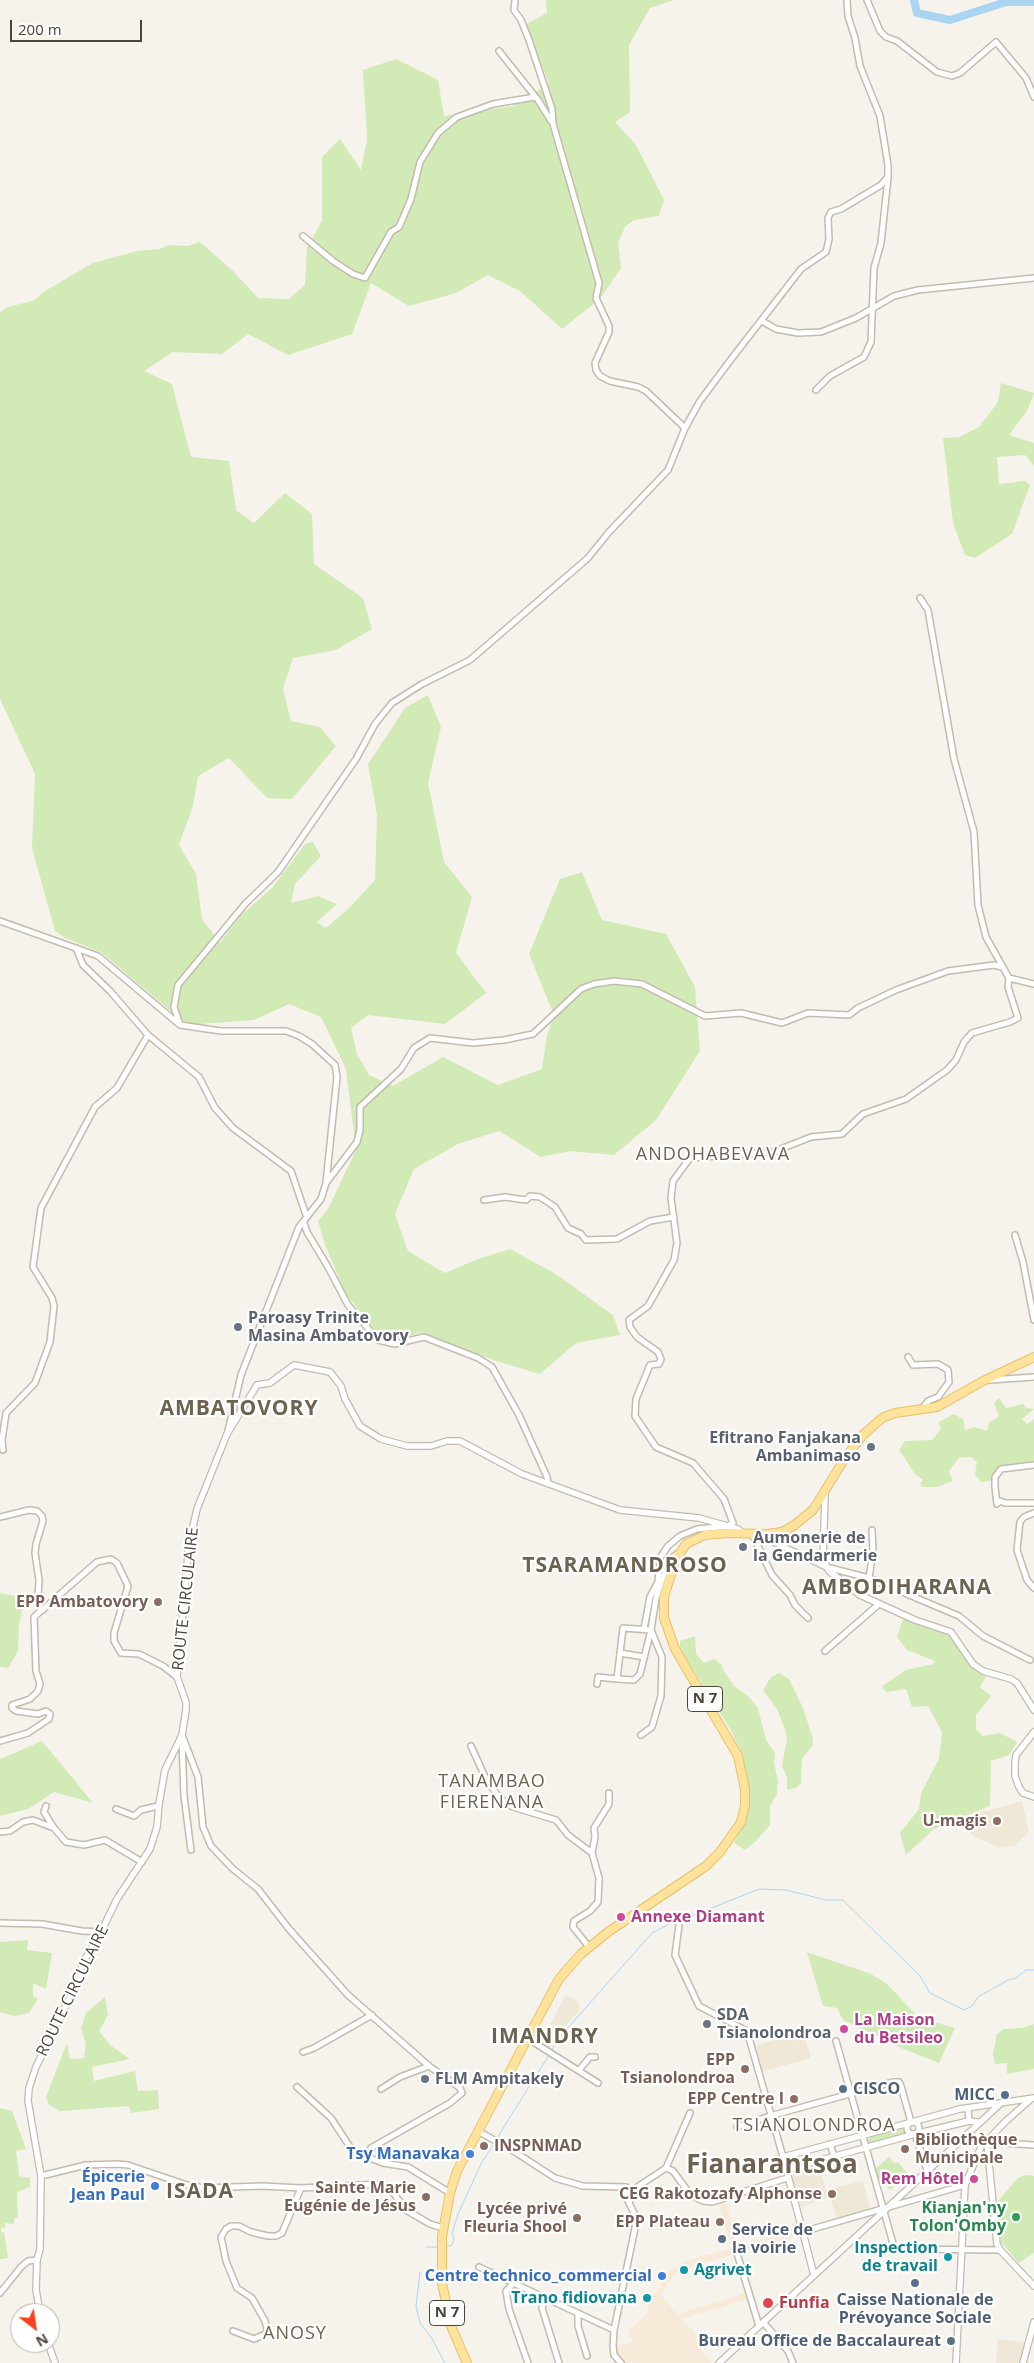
<!DOCTYPE html>
<meta charset="utf-8">
<style>
body{margin:0}
#map{position:relative;width:1034px;height:2363px;overflow:hidden;background:#f6f3ec;font-family:"Open Sans",sans-serif}
canvas{display:block}
.north{position:absolute;left:10px;top:2303px;width:50px;height:50px;box-sizing:border-box;background:#fff;border:1px solid #b7b4b0;border-radius:50%;rotate:150deg;font-size:14px;font-weight:700;line-height:20px;text-align:center;color:#4b4439}
.north::after{content:'';display:block;margin:auto;width:18px;height:22px;background:#fc3f1d;clip-path:polygon(50% 0,100% 100%,50% 72%,0 100%)}
.scale{position:absolute;left:10px;top:20px;width:132px;height:22px;box-sizing:border-box;border:2px solid #4b4439;border-top:0;padding-left:6px;font-size:15px;line-height:18px;white-space:nowrap;color:#4b4439;-webkit-text-stroke:4px #fff;paint-order:stroke}
</style>
<div id="map">
<canvas width="1034" height="2363"></canvas>
<div class="north">N</div>
<div class="scale">200 m</div>
</div>
<script>
const ctx = document.querySelector('canvas').getContext('2d');
ctx.lineJoin = 'round';
function fill(path, color) { ctx.fillStyle = color; ctx.fill(path, 'evenodd'); }
const toPath = rows => new Path2D(rows.map(r => 'M' + r).join(''));
function strokePath(path, color, width, dash) { ctx.strokeStyle = color; ctx.lineWidth = width; ctx.lineCap = dash ? 'butt' : 'round'; ctx.setLineDash(dash || []); ctx.stroke(path); }
function write(font, color, halo, rows, align = 'center') {
  ctx.font = font + ' "Open Sans",sans-serif'; ctx.lineWidth = 4.5; ctx.setLineDash([]); ctx.textBaseline = 'middle'; ctx.strokeStyle = halo; ctx.fillStyle = color; for (const [text, x, y, turn = 0] of rows) {
    ctx.save(); ctx.translate(x, y); ctx.rotate((+turn || 0) * Math.PI / 180); ctx.textAlign = isNaN(turn) ? turn : align; if (halo) ctx.strokeText(text, 0, 0); ctx.fillText(text, 0, 0); ctx.restore();
  }
}
fill(toPath([
 [725,2199,738,2246,797,2228,799,2235,690,2267,676,2273,671,2278,661,2295,677,2314,745,2293,748,2299,682,2319,696,2334,694,2336,702,2345,699,2348,713,2363,624,2363,618,2356,615,2346,633,2342,628,2331,647,2313,648,2305,671,2269,686,2261,732,2248,718,2202]
]), '#f7ead8');
fill(toPath([
 [1022,1801,1029,1832,1014,1846,1000,1848,973,1836,965,1825,969,1816],
 [566,1995,579,2002,580,2009,556,2037,549,2049,540,2043],
 [803,2032,811,2058,761,2072,754,2046],
 [819,2167,826,2190,863,2181,870,2208,837,2219,830,2197,801,2207,791,2175],
 [998,2339,1025,2342,1020,2363,996,2363]
]), '#efe8d6');
fill(toPath([
 [546,0,674,0,650,8,629,45,630,112,615,122,636,145,664,200,659,216,634,220,625,227,618,243,621,268,600,299,562,329,520,291,488,275,456,293,409,306,371,283,352,334,288,355,248,334,222,354,173,352,144,371,172,384,191,457,229,461,236,510,254,523,285,493,312,514,314,564,363,598,372,629,336,650,293,658,283,689,291,721,320,727,336,746,292,799,267,798,229,758,198,776,193,806,179,845,196,874,202,919,220,943,239,917,272,888,305,844,313,842,321,856,295,884,291,903,318,896,337,904,317,922,326,928,349,908,375,880,377,815,368,764,405,708,428,695,441,727,428,783,444,862,472,897,456,953,486,993,445,1024,368,1015,351,1028,357,1054,369,1075,393,1086,443,1057,498,1085,542,1069,547,1035,554,1015,529,954,560,879,582,872,602,920,666,934,695,987,700,1051,656,1120,614,1155,570,1151,541,1157,499,1131,458,1144,414,1169,395,1214,408,1251,445,1273,478,1259,510,1249,554,1273,613,1315,620,1335,576,1343,540,1374,493,1360,422,1332,403,1338,381,1338,346,1294,325,1245,318,1221,328,1209,356,1150,346,1069,321,1017,289,1004,254,1020,187,1025,101,952,65,938,55,931,32,848,35,774,0,699,0,313,7,307,33,301,45,291,93,263,137,251,160,249,169,245,188,246,200,242,233,271,258,298,289,299,305,285,307,247,322,221,322,157,340,139,361,170,367,140,363,70,396,59,438,80,444,116,513,106,549,84,526,24,547,13],
 [1001,383,1034,393,1027,411,1009,435,1034,443,1034,466,1025,455,997,457,999,484,1025,481,1030,485,1012,534,975,558,965,555,953,523,943,438,959,437,979,427,998,402],
 [999,1398,1006,1408,1023,1404,1026,1408,1034,1409,1022,1419,1027,1424,1034,1419,1034,1461,1003,1465,990,1481,981,1482,975,1474,977,1462,971,1457,959,1458,949,1471,953,1481,937,1487,922,1487,920,1484,923,1480,915,1474,899,1450,905,1441,932,1440,941,1429,939,1422,954,1414,963,1419,965,1430,974,1427,987,1431,989,1423,999,1416,994,1403],
 [0,1593,25,1598,19,1624,18,1651,8,1668,0,1667],
 [903,1619,946,1630,953,1638,965,1659,975,1669,986,1676,980,1687,991,1696,976,1715,976,1729,983,1736,1000,1733,1017,1742,1009,1755,991,1761,990,1806,934,1829,906,1855,900,1833,919,1809,921,1793,939,1759,942,1732,928,1706,912,1707,906,1689,886,1692,882,1686,906,1670,933,1664,935,1661,907,1650,897,1637],
 [695,1636,696,1654,704,1663,714,1659,722,1665,723,1670,734,1686,749,1697,758,1708,766,1740,775,1753,774,1763,778,1781,777,1794,770,1806,770,1825,756,1841,745,1850,734,1843,743,1826,749,1793,741,1752,730,1729,680,1648,680,1641],
 [779,1673,789,1679,803,1708,813,1739,812,1746,802,1759,801,1783,796,1788,787,1790,787,1778,782,1766,787,1739,786,1732,777,1709,763,1690,771,1677],
 [42,1741,93,1803,54,1792,28,1809,0,1816,0,1759],
 [28,1940,27,1950,52,1953,46,1989,33,1983,33,1996,38,1999,29,2013,15,2016,0,2012,0,1942],
 [807,1952,871,1974,887,1984,918,2017,955,2028,939,2063,901,2048,843,2020,837,2008,823,2006],
 [105,1997,108,2015,99,2031,110,2045,130,2059,92,2067,94,2081,135,2071,138,2091,158,2090,159,2109,131,2113,129,2106,60,2111,49,2105,46,2097,67,2043,70,2059,84,2058,86,2044,81,2029,86,2013],
 [1034,2024,1034,2069,1007,2074,1007,2063,995,2064,993,2054,997,2034,1004,2029,1023,2028],
 [0,2108,12,2111,26,2149,16,2151,19,2176,30,2178,30,2187,17,2192,18,2218,14,2218,14,2224,5,2223,5,2228,1,2228,1,2232,4,2232,8,2258,0,2259],
 [902,2128,906,2131,904,2134,871,2144,868,2142,869,2137],
 [889,2157,894,2163,898,2162,908,2174,890,2190,880,2178,877,2179,875,2169],
 [1026,2175,1034,2176,1034,2253,1019,2263,1001,2242,998,2232,997,2202,1018,2178]
]), '#d2eab5');
strokePath(toPath([
 [551,2051,558,2039,652,1933,673,1922,679,1921,759,1889,786,1890,826,1900,843,1900,920,1976,930,1993,964,2010,972,2006,978,1997,1008,1980,1016,1978,1026,1970,1034,1970],
 [497,2138,549,2055],
 [426,2247,438,2247],
 [446,2247,452,2245,454,2239,452,2234,458,2214,481,2164,495,2142],
 [420,2272,416,2306,420,2323,431,2337,445,2363]
]), '#a9d4f2', 1);
strokePath(toPath([
 [914,0,917,13,950,20,1006,2,1034,2]
]), '#a9d4f2', 8);
const minor = toPath([
 [515,0,514,10,521,20,529,40,552,109,553,124,599,283,596,298,609,326,609,332,595,363,596,370,600,376,610,381,638,387,646,391,685,428],
 [867,0,880,31,886,37,897,41,937,72,952,76,960,73,996,42,1026,78,1034,97],
 [499,51,538,100,551,121],
 [303,236,333,261,353,274,365,278,391,232,399,227,411,199,420,162,438,133,457,117,493,104,535,97],
 [762,321,776,329,798,333,821,332,856,318,894,296,918,290,1034,278],
 [816,390,830,376,864,357,871,342,874,268,881,243,888,178],
 [920,598,928,610,954,759,974,832,978,905,986,937,1009,978],
 [0,921,98,956,180,1025,221,1031,286,1031,299,1036,312,1044,335,1065,337,1077,326,1183,321,1199,299,1227,241,1375,228,1431],
 [76,948,83,965,110,991,148,1035],
 [180,1025,174,1007,178,985,245,904,278,872,356,759,375,724,392,703,422,684,470,660,588,558,609,532,668,470,685,428,700,401,729,362,801,269,826,252,829,239,828,218,831,212,841,209,881,185,888,177,888,165,880,116,860,66,855,38,848,16,847,0],
 [326,1183,357,1142,360,1130,360,1107,401,1069,414,1048,430,1038,473,1043,504,1040,533,1034,581,989,594,984,614,981,642,984,705,1016,741,1013,782,1023,808,1013,849,1015,858,1008,896,990,948,971,994,965,1002,967],
 [484,1200,505,1197,526,1200,530,1196,540,1197,555,1207,568,1228,581,1234,586,1240,617,1239,650,1221,674,1217],
 [304,1223,307,1232,328,1267,348,1305,378,1340,395,1344,424,1337,478,1358,492,1367,519,1415,547,1477,548,1483],
 [1015,1235,1023,1262,1034,1320],
 [908,1357,913,1365,938,1364,948,1370,949,1382,938,1397,928,1401,922,1409],
 [990,1380,1034,1377],
 [3,1450,2,1440,6,1413,35,1383,50,1342,54,1306,52,1298,33,1267,41,1208,95,1107,117,1088,148,1035,199,1077,215,1108,233,1128,291,1171,306,1215],
 [1034,1465,1001,1469,995,1477,995,1487,997,1504,1000,1501,1005,1503,1034,1503],
 [1034,1513,1024,1517,1020,1522,1017,1550,1027,1580,1034,1588],
 [0,1517,29,1510,37,1511,42,1516,43,1521,36,1544,35,1553,39,1580,38,1596,40,1607,43,1610],
 [752,1534,772,1575,790,1595,795,1605,808,1618],
 [759,1535,826,1567,869,1578,959,1616,983,1636,1030,1660],
 [869,1578,873,1551,872,1530],
 [644,1629,650,1597,658,1582,660,1558,668,1546,680,1536,697,1529,728,1526,733,1523,724,1499,693,1463,656,1447,635,1416,636,1399,650,1365,659,1364,661,1359,658,1352,637,1337,630,1327,629,1320,648,1306,674,1260,677,1243,671,1198,673,1181,690,1158,773,1152,811,1137,842,1134,863,1114,906,1099,947,1070,956,1060,964,1042,972,1033,1010,1022,1018,1018,1008,987,1009,978,1034,984],
 [651,1630,623,1628,617,1679,634,1680,640,1674,651,1630,656,1598,667,1565,674,1556,680,1552],
 [825,1651,879,1604],
 [620,1653,644,1657],
 [597,1684,598,1677,617,1679],
 [182,1735,198,1777,203,1827,211,1846,233,1869,258,1889,289,1929,348,1995,429,2066,460,2088,462,2093,450,2103,371,2148,368,2153,369,2158],
 [641,1735,652,1727,661,1696,662,1657,651,1630],
 [0,1741,28,1733,49,1719,50,1714,46,1711,38,1714,16,1711,12,1708,12,1705,30,1699,38,1691,40,1684,36,1671,34,1617,97,1562,111,1559,117,1563,128,1586,114,1633,114,1641,121,1653,139,1654,163,1666,177,1677],
 [182,1741,184,1796,191,1850],
 [471,1746,485,1777,500,1799,513,1807,556,1820,568,1835,592,1853,599,1878,598,1902,590,1911,574,1921,573,1927,589,1947],
 [46,1806,44,1812,54,1828,66,1842,84,1845,105,1840,142,1862],
 [116,1809,134,1816,141,1810,158,1806],
 [0,1832,10,1831,23,1822,33,1820,54,1828],
 [592,1853,595,1837,594,1828,609,1804,609,1793],
 [0,1923,42,1924,82,1931,101,1932],
 [679,1925,675,1955,699,2006,747,2031,783,2157],
 [527,2038,598,2083],
 [836,2041,894,2247,900,2249,999,2250],
 [303,2052,314,2048,372,2015],
 [579,2070,590,2057,595,2057],
 [297,2087,331,2118,350,2147,357,2153,383,2163,408,2167,450,2193],
 [381,2089,400,2077,429,2066],
 [968,2108,969,2121],
 '907 2128a6 6 0 1 1 12 0a6 6 0 1 1-12 0Z',
 [737,2127,770,2116,893,2082,899,2082,901,2086,911,2122],
 [478,2131,515,2152,555,2178,583,2186,626,2187,626,2197,629,2203],
 [915,2134,927,2170],
 [987,2142,1034,2145],
 [830,2144,834,2156],
 [666,2168,673,2171,690,2194,703,2201,712,2202,787,2178],
 [41,2176,86,2165,117,2164,128,2165,187,2185,204,2188,262,2186,301,2188,381,2184,389,2187,406,2210,430,2224,443,2228],
 [802,2232,965,2185],
 [736,2250,759,2326],
 [479,2267,614,2330],
 [514,2283,506,2291,509,2309,528,2363],
 [0,2293,21,2267,28,2261,37,2260],
 [545,2298,542,2308,559,2363],
 [578,2313,578,2326,587,2356],
 [763,2322,788,2351,793,2363],
 [233,2331,254,2339,268,2333,265,2321,252,2298,237,2288,226,2261,221,2237,226,2229,231,2226,239,2226,251,2232,268,2236,276,2236,282,2233,301,2188],
 [621,2363,614,2355,613,2346,614,2330,635,2228,636,2217,629,2203,637,2187,666,2168,690,2113]
]);
const tertiary = toPath([
 [825,1494,823,1559,829,1571,860,1595,915,1620,951,1632,973,1664,983,1671,1011,1679,1017,1683,1034,1710],
 [1034,1732,1016,1755,1015,1763,1015,1776,1019,1787,1023,1793,1034,1797],
 [987,2142,997,2244,1000,2250,1034,2286],
 [785,2170,915,2134,969,2121,978,2122],
 [814,2275,783,2157,960,2109,1034,2098],
 [40,2313,36,2290,37,2260,40,2249,41,2176,28,2101,29,2088,36,2067,72,1993,84,1961,101,1932,117,1899,150,1849,157,1827,159,1804,165,1770,182,1735,186,1710,186,1702,177,1677,189,1544,197,1509,227,1434,257,1385,270,1383,294,1365,330,1372,341,1386,345,1399,360,1426,381,1439,407,1446,431,1446,447,1441,460,1441,522,1474,620,1510,699,1518,738,1529,743,1533],
 [48,2343,55,2363],
 [719,2363,999,2105],
 [956,2363,965,2185,981,2147,1006,2121,1031,2099],
 [1023,2363,1034,2322]
]);
const primary = toPath([
 [467,2363,451,2326,442,2283,442,2237,450,2193,457,2171,559,1979,581,1954,608,1932,706,1866,720,1852,741,1822,745,1805,745,1789,738,1756,675,1649,664,1618,664,1597,675,1561,686,1544,705,1535,728,1533,767,1534,782,1532,793,1526,813,1510,845,1458,863,1435,882,1418,895,1413,937,1407,983,1381,1034,1357]
]);
strokePath(minor, '#c2bbae', 8);
strokePath(tertiary, '#c2bbae', 8);
strokePath(primary, '#e6c16a', 10);
strokePath(minor, '#fff', 5);
strokePath(tertiary, '#fff', 5.5);
strokePath(primary, '#ffe39c', 8);
for (const [x, y, r, color] of [
 [238,1327,5,"#6b7280"],
 [871,1447,5,"#6b7280"],
 [743,1547,5,"#6b7280"],
 [158,1602,5,"#8d6e63"],
 [997,1821,5,"#8d6e63"],
 [621,1917,5,"#d1479c"],
 [707,2024,5,"#6b7280"],
 [844,2029,5,"#d1479c"],
 [745,2069,5,"#8d6e63"],
 [425,2079,5,"#6b7280"],
 [843,2089,5,"#5c6f8a"],
 [1005,2095,5,"#5c6f8a"],
 [794,2099,5,"#8d6e63"],
 [484,2146,5,"#8d6e63"],
 [905,2149,5,"#8d6e63"],
 [470,2154,5,"#3f7fe0"],
 [974,2179,5,"#d1479c"],
 [155,2186,5,"#3f7fe0"],
 [832,2194,5,"#8d6e63"],
 [426,2197,5,"#8d6e63"],
 [1016,2217,5,"#2e9e5b"],
 [577,2218,5,"#8d6e63"],
 [720,2222,5,"#8d6e63"],
 [722,2239,5,"#5c6f8a"],
 [948,2257,5,"#0f9aa8"],
 [684,2270,5,"#0f9aa8"],
 [662,2276,5,"#3f7fe0"],
 [915,2283,5,"#5c6f8a"],
 [647,2298,5,"#0f9aa8"],
 [768,2303,6,"#e0444e"],
 [951,2341,5,"#5c6f8a"]
]) { const dot = new Path2D(); dot.arc(x, y, r, 0, 2 * Math.PI); ctx.fillStyle = color; ctx.fill(dot); strokePath(dot, '#fff', 2); }
for (const [x, y, w] of [
 [705,1699,35],
 [447,2313,35]
]) { const box = new Path2D(); box.roundRect(x - w / 2, y - 12.5, w, 25, 4); ctx.fillStyle = '#fff'; ctx.fill(box); strokePath(box, '#4b4439', 1); }
write('bold 15px', '#4b4439', null, [
 ["N 7",705,1699],
 ["N 7",447,2313]
]);
write('bold 16px', '#5b616d', '#fff', [
 ["Paroasy Trinite",248,1318],
 ["Masina Ambatovory",248,1336],
 ["Efitrano Fanjakana",861,1438,"right"],
 ["Ambanimaso",861,1456,"right"],
 ["Aumonerie de",753,1538],
 ["la Gendarmerie",753,1556],
 ["SDA",717,2015],
 ["Tsianolondroa",717,2033],
 ["FLM Ampitakely",435,2079]
], 'left');
write('16px', '#4b4439', '#fff', [
 ["ROUTE CIRCULAIRE",186,1599,-84],
 ["ROUTE CIRCULAIRE",73,1991,-64]
]);
write('bold 16px', '#785e54', '#fff', [
 ["EPP Ambatovory",148,1602],
 ["U-magis",987,1821],
 ["EPP",735,2060],
 ["Tsianolondroa",735,2078],
 ["EPP Centre I",784,2099],
 ["Bibliothèque",915,2140,"left"],
 ["Municipale",915,2158,"left"],
 ["INSPNMAD",494,2146,"left"],
 ["Sainte Marie",416,2188],
 ["Eugénie de Jésus",416,2206],
 ["CEG Rakotozafy Alphonse",822,2194],
 ["Lycée privé",567,2209],
 ["Fleuria Shool",567,2227],
 ["EPP Plateau",710,2222]
], 'right');
write('bold 16px', '#b23c85', '#fff', [
 ["Annexe Diamant",631,1917],
 ["La Maison",854,2020],
 ["du Betsileo",854,2038],
 ["Rem Hôtel",964,2179,"right"]
], 'left');
write('bold 16px', '#4e5e75', '#fff', [
 ["CISCO",853,2089],
 ["MICC",995,2095,"right"],
 ["Service de",732,2230],
 ["la voirie",732,2248],
 ["Caisse Nationale de",915,2300,"center"],
 ["Prévoyance Sociale",915,2318,"center"],
 ["Bureau Office de Baccalaureat",941,2341,"right"]
], 'left');
write('bold 16px', '#366cbe', '#fff', [
 ["Tsy Manavaka",460,2154],
 ["Épicerie",145,2177],
 ["Jean Paul",145,2195],
 ["Centre technico_commercial",652,2276]
], 'right');
write('bold 16px', '#27864d', '#fff', [
 ["Kianjan'ny",1006,2208],
 ["Tolon'Omby",1006,2226]
], 'right');
write('bold 16px', '#0d838f', '#fff', [
 ["Inspection",938,2248],
 ["de travail",938,2266],
 ["Agrivet",694,2270,"left"],
 ["Trano fidiovana",637,2298]
], 'right');
write('bold 16px', '#be3a42', '#fff', [
 ["Funfia",779,2303]
], 'left');
ctx.letterSpacing = '1px';
write('18px', '#6e6250', '#fff', [
 ["ANDOHABEVAVA",713,1155],
 ["TANAMBAO",492,1782],
 ["FIERENANA",492,1803],
 ["TSIANOLONDROA",814,2126],
 ["ANOSY",295,2334]
]);
ctx.letterSpacing = '0px';
ctx.letterSpacing = '1px';
write('bold 21px', '#6e6250', '#fff', [
 ["AMBATOVORY",239,1409],
 ["TSARAMANDROSO",625,1566],
 ["AMBODIHARANA",897,1588],
 ["IMANDRY",545,2037],
 ["ISADA",200,2192]
]);
ctx.letterSpacing = '0px';
write('bold 26px', '#6e6250', '#fff', [
 ["Fianarantsoa",772,2166]
]);
</script>
